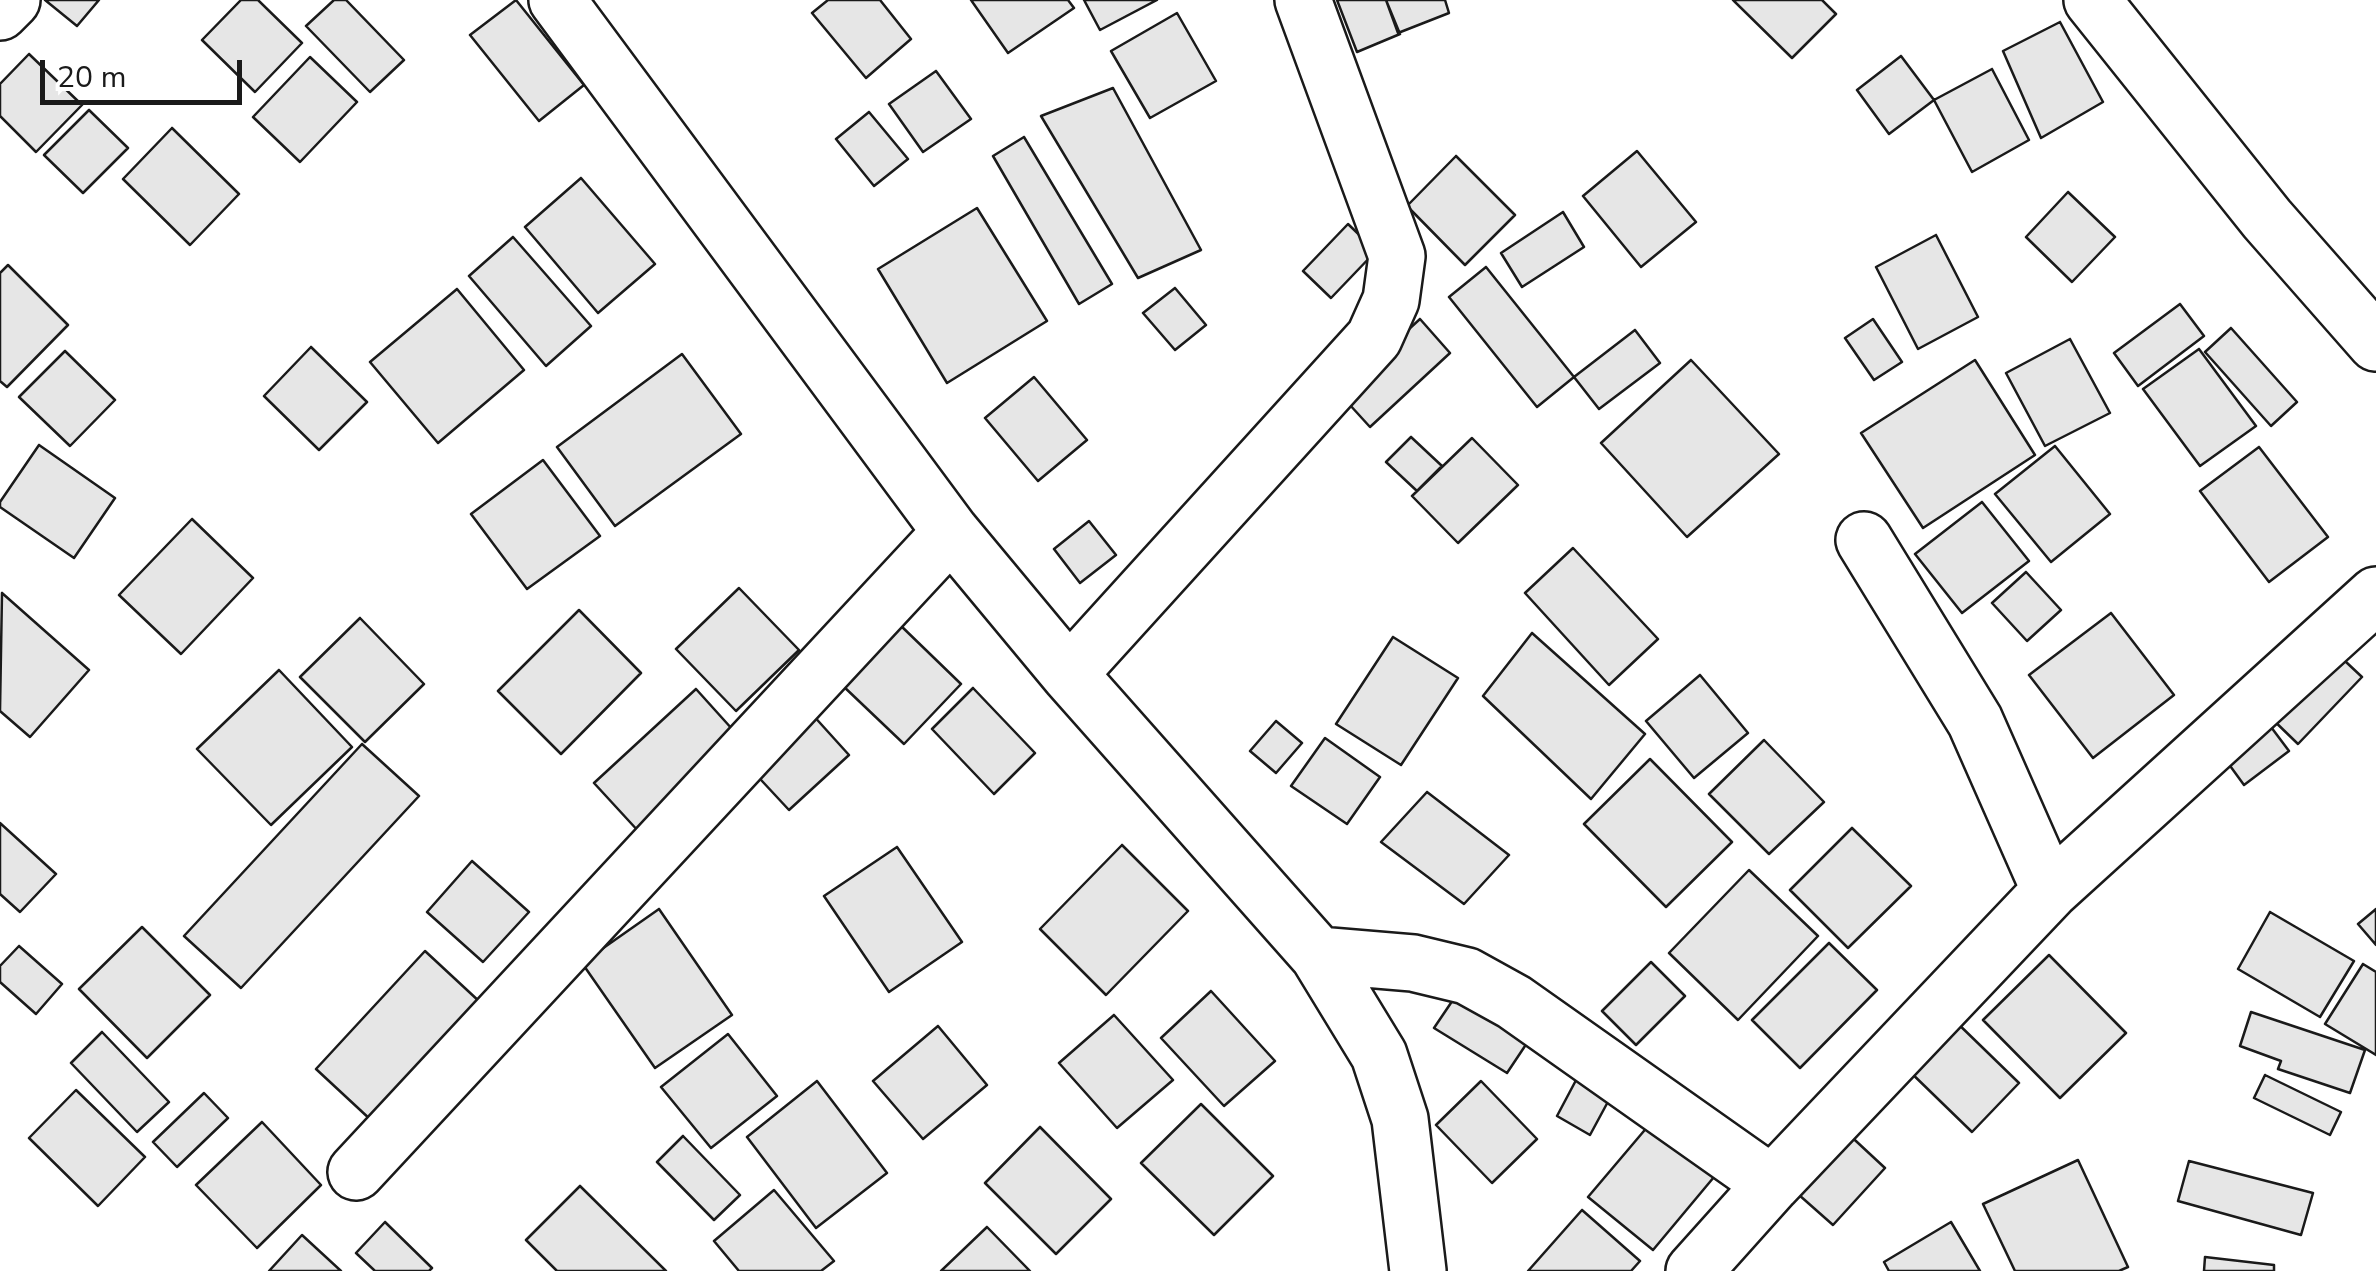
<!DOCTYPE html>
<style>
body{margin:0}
#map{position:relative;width:2376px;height:1271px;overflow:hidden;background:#fff;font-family:"Nunito Sans",sans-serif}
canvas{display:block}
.scale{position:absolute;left:40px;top:60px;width:202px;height:45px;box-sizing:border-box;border:5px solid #1a1a1a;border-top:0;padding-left:12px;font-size:30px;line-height:35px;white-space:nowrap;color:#1a1a1a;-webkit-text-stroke:8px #fff;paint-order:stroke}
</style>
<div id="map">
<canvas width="2376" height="1271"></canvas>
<div class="scale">20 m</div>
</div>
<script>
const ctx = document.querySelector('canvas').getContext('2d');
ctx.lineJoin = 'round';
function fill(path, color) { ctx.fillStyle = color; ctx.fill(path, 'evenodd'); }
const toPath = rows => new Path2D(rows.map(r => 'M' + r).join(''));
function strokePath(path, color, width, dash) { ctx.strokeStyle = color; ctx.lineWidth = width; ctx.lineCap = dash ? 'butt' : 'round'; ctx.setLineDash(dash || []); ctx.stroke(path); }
const building = toPath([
 [45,0,99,0,77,26,45,0],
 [241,0,258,0,302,43,255,92,202,40,241,0],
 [334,0,346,0,404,60,370,92,306,26,334,0],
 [516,0,584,85,539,121,470,35,516,0],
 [828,0,880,0,911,39,866,78,812,13,828,0],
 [971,0,1068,0,1074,8,1008,53,971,0],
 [1084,0,1157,0,1100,30,1084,0],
 [1337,0,1386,0,1400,34,1357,52,1337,0],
 [1386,0,1445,0,1449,13,1398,33,1386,0],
 [1733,0,1822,0,1836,14,1792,58,1733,0],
 [1177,13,1216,81,1150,118,1111,51,1177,13],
 [2060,22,2103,102,2041,138,2003,51,2060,22],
 [29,54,82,105,36,152,0,116,0,84,29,54],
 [1901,56,1934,100,1889,134,1857,90,1901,56],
 [310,57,357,102,300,162,253,117,310,57],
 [1992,69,2029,140,1972,172,1934,100,1992,69],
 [936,71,971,119,923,152,889,104,936,71],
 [1113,88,1201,250,1138,278,1041,116,1113,88],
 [89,110,128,148,83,193,44,155,89,110],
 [869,112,908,159,874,186,836,139,869,112],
 [172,128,239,194,190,245,123,179,172,128],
 [1024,137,1112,284,1079,304,993,156,1024,137],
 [1637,151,1696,222,1641,267,1583,196,1637,151],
 [1456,156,1515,215,1465,265,1407,206,1456,156],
 [581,178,655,264,598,313,525,227,581,178],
 [2068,192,2115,237,2072,282,2026,237,2068,192],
 [977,208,1047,321,947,383,878,269,977,208],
 [1563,212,1584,247,1522,287,1501,253,1563,212],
 [1348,224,1376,251,1331,298,1303,271,1348,224],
 [1936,235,1978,317,1918,349,1876,267,1936,235],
 [513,237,591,326,546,366,469,276,513,237],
 [8,265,68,325,7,387,0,381,0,273,8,265],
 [1486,267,1574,377,1537,407,1449,297,1486,267],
 [1175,288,1206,325,1175,350,1143,313,1175,288],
 [457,289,524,370,438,443,370,362,457,289],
 [2180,304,2204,336,2138,386,2114,353,2180,304],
 [1420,319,1450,353,1370,427,1339,393,1420,319],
 [1873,319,1902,362,1874,380,1845,338,1873,319],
 [2231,328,2297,402,2271,426,2205,352,2231,328],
 [1635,330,1660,363,1599,409,1574,377,1635,330],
 [2070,339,2110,413,2045,446,2006,373,2070,339],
 [311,347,367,402,319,450,264,396,311,347],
 [2199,349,2256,426,2200,466,2143,389,2199,349],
 [65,351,115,400,70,446,19,397,65,351],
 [682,354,741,434,615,526,557,447,682,354],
 [1691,360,1779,454,1687,537,1601,443,1691,360],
 [1975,360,2035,455,1923,528,1861,433,1975,360],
 [1034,377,1087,440,1038,481,985,418,1034,377],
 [1411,437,1442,466,1417,491,1386,462,1411,437],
 [1472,438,1518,485,1458,543,1412,496,1472,438],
 [39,445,115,498,74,558,0,507,0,502,39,445],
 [2055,446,2110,514,2051,562,1995,494,2055,446],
 [2259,447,2328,537,2269,582,2200,491,2259,447],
 [543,460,600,536,527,589,471,514,543,460],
 [1982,502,2029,561,1962,613,1915,554,1982,502],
 [192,519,253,578,181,654,119,595,192,519],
 [1089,521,1116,555,1080,583,1054,549,1089,521],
 [1573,548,1658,639,1609,685,1525,593,1573,548],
 [2026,572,2061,610,2027,641,1992,603,2026,572],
 [739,588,799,650,736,711,676,649,739,588],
 [2,593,89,670,30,737,0,711,2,593],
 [579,610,641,673,561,754,498,691,579,610],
 [2111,613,2174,695,2093,758,2029,675,2111,613],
 [360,618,424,684,365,742,300,677,360,618],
 [898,623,961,684,904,744,841,684,898,623],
 [1532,633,1645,734,1591,799,1483,696,1532,633],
 [1393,637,1458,678,1401,765,1336,724,1393,637],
 [2329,646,2362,677,2298,744,2266,713,2329,646],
 [279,670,352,747,271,825,197,749,279,670],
 [1700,675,1748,733,1694,778,1646,721,1700,675],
 [973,688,1035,753,994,794,932,729,973,688],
 [696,689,742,740,640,833,594,783,696,689],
 [811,713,849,755,789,810,749,767,811,713],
 [2265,719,2289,751,2244,785,2220,752,2265,719],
 [1276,721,1302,743,1276,773,1250,751,1276,721],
 [1325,738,1380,777,1347,824,1291,786,1325,738],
 [1764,740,1824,802,1769,854,1709,794,1764,740],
 [362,744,419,796,241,988,184,936,362,744],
 [1650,759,1732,842,1666,907,1584,824,1650,759],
 [1427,792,1509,855,1464,904,1381,842,1427,792],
 [0,823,56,874,20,912,0,894,0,823],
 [1852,828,1911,886,1848,948,1790,890,1852,828],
 [1122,845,1188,911,1106,995,1040,929,1122,845],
 [897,847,962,942,889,992,824,896,897,847],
 [472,861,529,912,483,962,427,912,472,861],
 [1749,870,1818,936,1738,1020,1669,953,1749,870],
 [659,909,732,1015,655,1068,582,963,659,909],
 [2376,909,2376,945,2358,924,2376,909],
 [2270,912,2354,961,2320,1017,2238,969,2270,912],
 [142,927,210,995,147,1058,79,989,142,927],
 [1829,943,1877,990,1800,1068,1752,1020,1829,943],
 [19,946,62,984,36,1014,0,982,0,966,19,946],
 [425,951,481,1003,372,1121,316,1069,425,951],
 [2049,955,2126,1033,2060,1098,1983,1020,2049,955],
 [1651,962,1685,996,1636,1045,1602,1011,1651,962],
 [2363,964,2376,972,2376,1055,2325,1024,2363,964],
 [1211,991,1275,1061,1224,1106,1161,1038,1211,991],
 [1459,991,1531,1037,1507,1073,1434,1028,1459,991],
 [2251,1012,2365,1050,2350,1093,2278,1069,2281,1061,2240,1046,2251,1012],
 [1114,1015,1173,1080,1117,1128,1059,1063,1114,1015],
 [1950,1016,2019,1083,1972,1132,1903,1065,1950,1016],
 [938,1026,987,1085,923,1139,873,1081,938,1026],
 [102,1032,169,1102,137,1132,71,1063,102,1032],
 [728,1034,777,1096,711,1148,661,1087,728,1034],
 [1583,1067,1617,1085,1590,1135,1557,1116,1583,1067],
 [2265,1075,2341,1112,2330,1135,2254,1098,2265,1075],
 [817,1081,887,1173,816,1228,747,1137,817,1081],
 [1481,1081,1537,1139,1492,1183,1436,1125,1481,1081],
 [76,1090,145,1157,98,1206,29,1138,76,1090],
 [204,1093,228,1118,177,1167,153,1142,204,1093],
 [1201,1104,1273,1176,1214,1235,1141,1163,1201,1104],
 [262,1122,321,1185,257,1248,196,1185,262,1122],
 [1649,1125,1714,1177,1653,1250,1588,1197,1649,1125],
 [1040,1127,1111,1199,1056,1254,985,1183,1040,1127],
 [1843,1129,1885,1168,1833,1225,1790,1187,1843,1129],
 [683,1136,740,1195,714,1220,657,1162,683,1136],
 [2078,1160,2128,1267,2119,1271,2015,1271,1983,1204,2078,1160],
 [2189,1161,2313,1193,2301,1235,2178,1201,2189,1161],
 [580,1186,666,1271,557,1271,526,1240,580,1186],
 [774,1190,834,1261,821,1271,739,1271,714,1241,774,1190],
 [1582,1210,1640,1261,1631,1271,1528,1271,1582,1210],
 [385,1222,432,1268,429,1271,375,1271,356,1253,385,1222],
 [1951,1222,1980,1271,1889,1271,1884,1262,1951,1222],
 [987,1227,1030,1271,941,1271,987,1227],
 [302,1235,341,1271,269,1271,302,1235],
 [2205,1257,2274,1265,2274,1271,2204,1271,2205,1257]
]);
fill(building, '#e6e6e6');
strokePath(building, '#1a1a1a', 2.5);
const minor = toPath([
 [557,0,951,532,1069,674,1318,955,1379,1055,1400,1119,1418,1271],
 [2092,0,2267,219,2376,343],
 [0,12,12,0],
 [1864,540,1975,721,2050,891],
 [1069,674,1374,338,1391,300,1397,256,1303,0],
 [1318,955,1413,963,1467,976,1514,1002,1772,1184],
 [356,1172,951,532],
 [1694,1271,1772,1184,2050,891,2376,595]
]);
strokePath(minor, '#1a1a1a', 60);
strokePath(minor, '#fff', 55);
</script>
